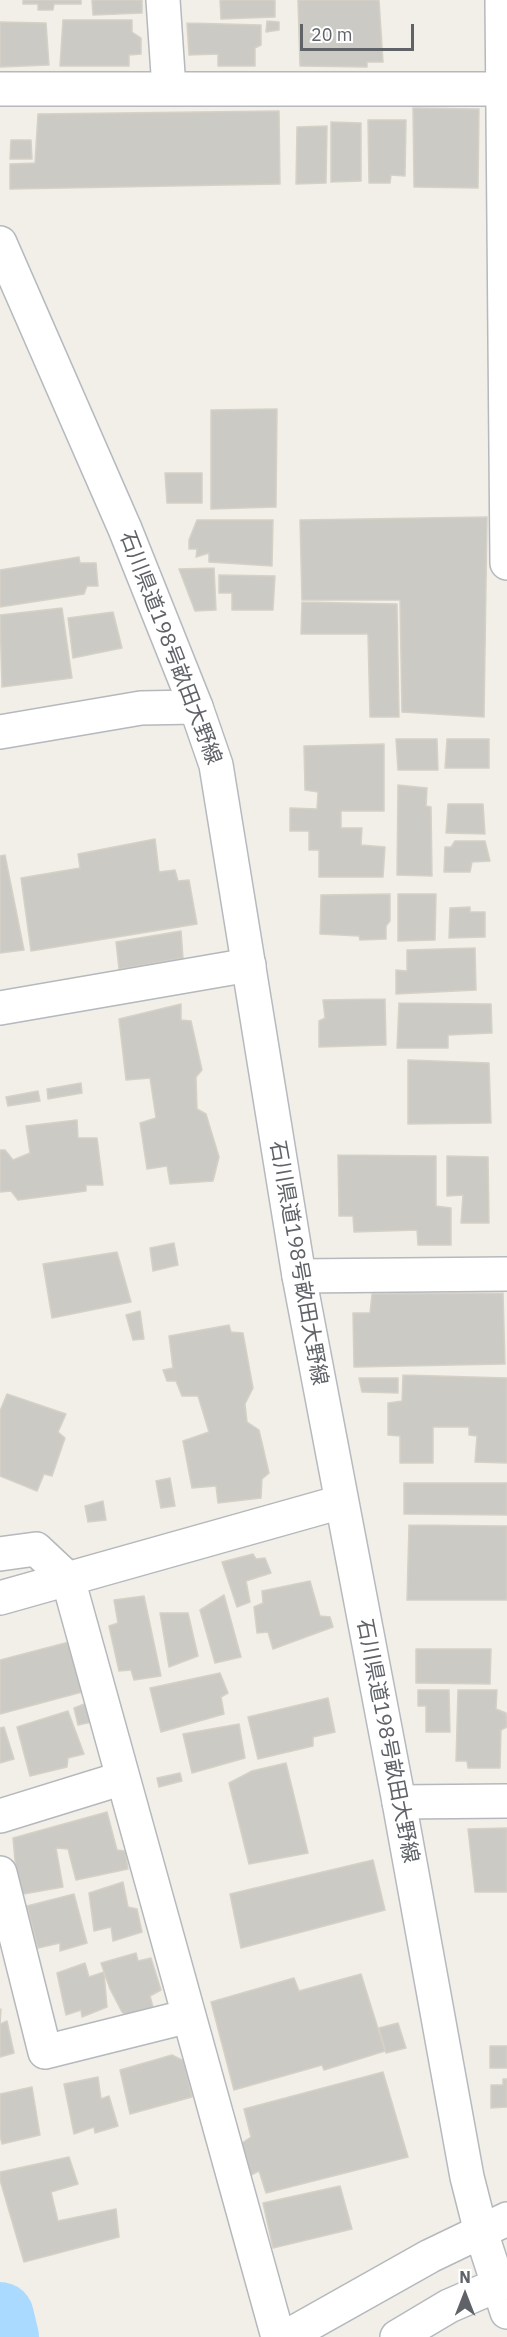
<!DOCTYPE html>
<meta charset="utf-8">
<style>
body{margin:0}
#map{position:relative;width:507px;height:2337px;overflow:hidden;background:#f1efe8;font-family:"IBM Plex Sans",sans-serif}
canvas{display:block}
.north{position:absolute;left:435px;top:2265px;width:60px;height:60px;-webkit-text-stroke:4px #fff;paint-order:stroke;rotate:0deg;font-size:16px;font-weight:700;line-height:24px;text-align:center;color:#5f6368}
.north::after{content:'';display:block;margin:auto;width:21px;height:27px;background:#5f6368;clip-path:polygon(50% 0,100% 100%,50% 72%,0 100%)}
.scale{position:absolute;left:300px;top:24px;width:114px;height:27px;box-sizing:border-box;border:3px solid #5f6368;border-top:0;padding-left:8px;font-size:18px;line-height:21px;white-space:nowrap;color:#5f6368;-webkit-text-stroke:4px #fff;paint-order:stroke}
</style>
<div id="map">
<canvas width="507" height="2337"></canvas>
<div class="north">N</div>
<div class="scale">20 m</div>
</div>
<script>
const ctx = document.querySelector('canvas').getContext('2d');
ctx.lineJoin = 'round';
const toPath = rows => new Path2D(rows.map(r => 'M' + r).join(''));
function strokePath(path, color, width, dash) { ctx.strokeStyle = color; ctx.lineWidth = width; ctx.lineCap = dash ? 'butt' : 'round'; ctx.setLineDash(dash || []); ctx.stroke(path); }
function fill(path, color) { ctx.fillStyle = color; ctx.fill(path, 'evenodd'); }
function write(font, color, halo, rows, align = 'center') {
  ctx.font = font + ' "IBM Plex Sans","Noto Sans JP",sans-serif'; ctx.lineWidth = 5; ctx.setLineDash([]); ctx.textBaseline = 'middle'; ctx.strokeStyle = halo; ctx.fillStyle = color; for (const [text, x, y, turn = 0] of rows) {
    ctx.save(); ctx.translate(x, y); ctx.rotate((+turn || 0) * Math.PI / 180); ctx.textAlign = isNaN(turn) ? turn : align; if (halo) ctx.strokeText(text, 0, 0); ctx.fillText(text, 0, 0); ctx.restore();
  }
}
strokePath(toPath([
 [0,2316,5,2337]
]), '#aadaff', 68);
const building = toPath([
 [23,0,81,0,81,4,54,4,53,10,38,10,38,4,23,4,23,0],
 [92,0,142,0,142,13,93,15,92,0],
 [220,0,275,0,275,17,221,19,220,0],
 [298,0,379,0,383,62,367,62,367,67,300,66,298,0],
 [63,20,132,20,132,32,141,38,141,54,129,55,129,66,60,66,63,20],
 [267,21,279,22,279,30,266,32,267,21],
 [0,22,46,23,49,65,0,67,0,22],
 [187,23,261,25,261,45,255,48,255,66,218,66,218,54,189,55,187,23],
 [413,108,479,109,478,188,414,187,413,108],
 [279,111,280,184,10,189,10,164,35,163,38,114,279,111],
 [368,120,406,120,405,176,391,175,390,183,369,183,368,120],
 [331,122,361,123,361,181,331,182,331,122],
 [327,126,326,183,296,184,297,127,327,126],
 [11,140,31,140,32,159,10,159,11,140],
 [277,409,276,507,211,509,211,410,277,409],
 [165,473,202,473,202,503,167,503,165,473],
 [487,517,484,717,402,712,400,600,302,600,300,520,487,517],
 [197,520,273,520,272,566,209,562,209,553,196,557,197,549,189,549,189,540,197,520],
 [79,557,80,563,96,563,98,586,87,586,84,594,0,607,0,570,79,557],
 [214,568,216,610,195,611,179,569,214,568],
 [219,575,275,576,273,610,232,610,232,593,219,593,219,575],
 [302,602,397,604,399,717,370,717,368,634,301,634,302,602],
 [62,608,72,678,2,687,0,615,62,608],
 [113,612,122,648,73,658,68,618,113,612],
 [396,739,437,739,438,770,398,770,396,739],
 [447,739,489,739,489,768,445,768,447,739],
 [384,744,384,811,341,811,341,828,362,828,361,845,385,847,383,877,319,877,319,850,309,850,309,831,290,831,290,808,317,809,318,792,305,790,304,746,384,744],
 [398,785,427,788,426,806,431,807,432,876,397,875,398,785],
 [448,804,483,804,485,834,446,833,448,804],
 [155,839,159,872,175,870,178,881,189,880,197,924,31,951,21,878,80,868,78,854,155,839],
 [455,841,485,841,490,861,472,862,470,872,444,872,445,847,451,847,455,841],
 [5,855,24,950,0,953,0,856,5,855],
 [390,894,390,921,386,926,386,939,360,940,359,936,320,934,321,895,390,894],
 [398,894,436,894,435,940,398,941,398,894],
 [470,907,470,912,485,912,485,937,449,938,450,908,470,907],
 [181,931,183,958,119,969,116,942,181,931],
 [475,948,476,990,396,994,396,970,407,971,407,950,475,948],
 [385,999,386,1045,319,1047,319,1021,325,1018,323,1000,385,999],
 [399,1003,491,1004,492,1033,448,1035,448,1048,397,1048,399,1003],
 [181,1004,181,1020,191,1021,202,1070,196,1077,197,1109,206,1114,219,1157,213,1181,170,1184,167,1166,147,1169,140,1123,156,1118,150,1078,126,1080,119,1019,181,1004],
 [408,1060,489,1063,491,1123,408,1124,408,1060],
 [81,1083,82,1093,48,1099,47,1089,81,1083],
 [38,1091,40,1101,8,1106,6,1097,38,1091],
 [77,1120,78,1138,97,1138,103,1185,86,1185,86,1191,18,1200,11,1191,0,1192,0,1150,5,1150,13,1160,30,1153,26,1126,77,1120],
 [338,1155,436,1156,436,1206,451,1208,451,1245,418,1245,417,1230,354,1232,353,1216,339,1216,338,1155],
 [447,1156,488,1157,489,1223,461,1223,463,1195,447,1196,447,1156],
 [174,1243,178,1265,153,1271,150,1248,174,1243],
 [117,1252,131,1302,52,1318,43,1264,117,1252],
 [503,1293,505,1364,354,1367,353,1313,370,1313,372,1294,503,1293],
 [140,1311,144,1339,133,1340,126,1315,140,1311],
 [229,1325,231,1332,243,1333,253,1388,245,1404,247,1422,259,1430,269,1473,262,1479,261,1498,218,1503,216,1486,192,1488,183,1441,209,1432,198,1396,182,1396,176,1381,167,1381,163,1370,173,1368,169,1336,229,1325],
 [403,1375,507,1378,507,1463,475,1462,477,1436,469,1435,469,1427,433,1427,433,1463,400,1463,400,1436,388,1435,388,1403,402,1401,403,1375],
 [359,1378,398,1378,398,1393,362,1392,359,1378],
 [7,1394,66,1414,58,1432,65,1438,52,1476,44,1474,37,1491,0,1476,0,1411,7,1394],
 [170,1478,175,1506,161,1508,156,1481,170,1478],
 [404,1483,507,1483,507,1515,404,1514,404,1483],
 [103,1501,106,1520,88,1522,85,1506,103,1501],
 [409,1525,507,1526,507,1600,407,1600,409,1525],
 [253,1554,256,1559,265,1558,271,1573,246,1581,250,1602,237,1607,222,1562,253,1554],
 [310,1581,320,1616,330,1617,333,1627,273,1649,268,1632,257,1633,254,1607,263,1603,262,1591,310,1581],
 [224,1595,241,1657,215,1663,200,1610,224,1595],
 [144,1596,161,1676,134,1680,131,1670,119,1671,109,1626,118,1623,114,1600,144,1596],
 [160,1613,188,1613,198,1656,169,1667,160,1613],
 [69,1642,82,1692,0,1714,0,1660,69,1642],
 [416,1649,491,1649,490,1684,416,1683,416,1649],
 [220,1673,228,1693,221,1697,224,1714,161,1732,150,1688,220,1673],
 [418,1690,449,1690,450,1732,426,1732,426,1706,418,1706,418,1690],
 [458,1690,497,1690,496,1709,506,1713,507,1727,501,1730,500,1768,468,1768,467,1761,456,1761,458,1690],
 [328,1698,335,1732,313,1737,313,1746,258,1759,248,1717,328,1698],
 [87,1703,92,1722,78,1725,74,1708,87,1703],
 [68,1711,84,1754,68,1758,67,1767,30,1776,17,1727,68,1711],
 [239,1724,245,1758,192,1773,183,1734,239,1724],
 [4,1727,14,1759,0,1763,0,1728,4,1727],
 [286,1763,308,1853,249,1864,229,1783,252,1771,286,1763],
 [180,1773,182,1781,159,1787,157,1778,180,1773],
 [107,1812,117,1850,125,1851,128,1869,76,1880,68,1849,56,1848,63,1887,18,1895,13,1838,107,1812],
 [507,1828,507,1892,475,1892,468,1829,507,1828],
 [373,1860,385,1910,241,1948,230,1894,373,1860],
 [123,1882,128,1907,137,1909,142,1932,113,1941,111,1927,94,1931,89,1893,123,1882],
 [74,1894,87,1943,60,1951,60,1943,38,1948,27,1906,74,1894],
 [136,1953,138,1961,151,1958,161,1990,150,1996,153,2007,129,2017,122,2012,110,1989,101,1963,136,1953],
 [85,1963,89,1977,104,1972,107,2007,82,2017,81,2010,66,2015,57,1973,85,1963],
 [361,1974,385,2051,324,2070,322,2065,234,2090,211,2002,294,1978,299,1991,361,1974],
 [1,2009,0,2024,7,2021,14,2053,0,2057,0,2010,1,2009],
 [398,2023,406,2048,386,2053,379,2028,398,2023],
 [490,2046,507,2046,507,2068,490,2068,490,2046],
 [172,2055,184,2061,192,2097,130,2114,120,2070,172,2055],
 [383,2072,408,2157,266,2193,259,2171,251,2175,242,2143,251,2137,244,2109,383,2072],
 [98,2077,101,2099,109,2096,118,2126,95,2133,94,2127,74,2134,64,2084,98,2077],
 [503,2079,507,2079,507,2107,491,2108,491,2085,503,2085,503,2079],
 [32,2087,40,2135,2,2144,0,2135,0,2094,32,2087],
 [69,2157,78,2184,51,2192,58,2221,116,2209,119,2237,24,2262,0,2180,0,2172,69,2157],
 [340,2186,352,2229,273,2248,263,2203,340,2186]
]);
fill(building, '#cccac5');
strokePath(building, '#d6d1c6', 1.5);
const street = toPath([
 [163,0,169,89],
 [502,0,507,563],
 [0,89,507,89],
 [0,732,141,708,196,707],
 [0,1008,249,965],
 [299,1276,507,1274],
 [0,1554,36,1549,68,1579,278,2337],
 [0,1598,341,1502],
 [399,1802,507,1801],
 [0,1816,123,1778],
 [0,1873,45,2052,189,2016],
 [286,2337,430,2256,507,2219]
]);
const secondary = toPath([
 [0,243,125,529,196,707,216,765,299,1276,399,1802,467,2177,481,2232,507,2312],
 [397,2337,449,2306,507,2281]
]);
strokePath(street, '#b5b8bc', 36);
strokePath(secondary, '#b6babf', 36);
strokePath(street, '#fff', 33);
strokePath(secondary, '#fff', 33);
write('21px', '#5f6368', '#fff', [
 ["石川県道198号畝田大野線",170,648,69],
 ["石川県道198号畝田大野線",298,1263,80],
 ["石川県道198号畝田大野線",387,1741,79]
]);
</script>
